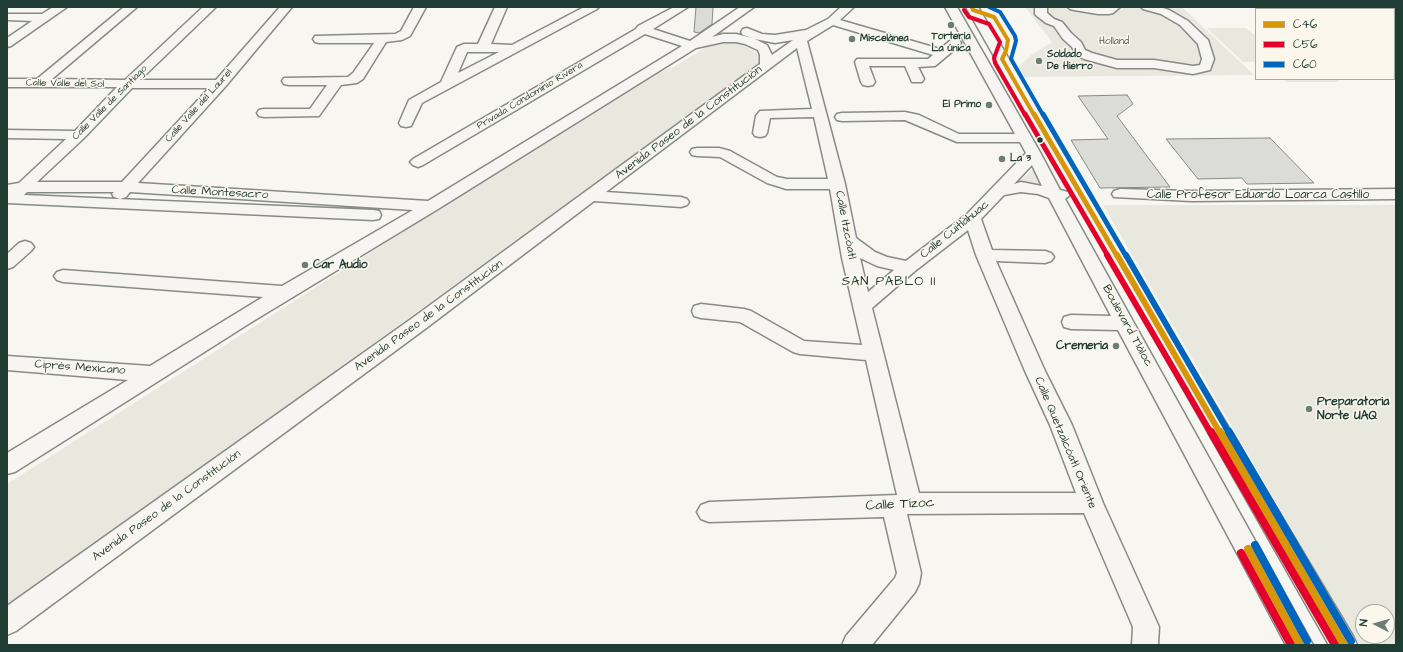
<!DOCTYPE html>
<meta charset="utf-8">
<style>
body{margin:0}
#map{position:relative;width:1403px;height:652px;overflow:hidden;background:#f8f6f0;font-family:"Architects Daughter",sans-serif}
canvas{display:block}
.frame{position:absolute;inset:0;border:8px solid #1f3d34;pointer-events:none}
.legend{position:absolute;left:1255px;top:8px;width:140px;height:72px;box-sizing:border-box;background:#fbf7ec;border:1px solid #a3ada2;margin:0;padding:5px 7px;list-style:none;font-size:12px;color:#1f3d34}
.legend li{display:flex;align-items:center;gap:8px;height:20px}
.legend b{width:20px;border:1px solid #a3ada2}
.north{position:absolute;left:1355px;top:604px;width:40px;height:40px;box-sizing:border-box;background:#fbf7ec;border:1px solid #a3ada2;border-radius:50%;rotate:276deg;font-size:11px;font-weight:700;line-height:16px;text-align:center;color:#1f3d34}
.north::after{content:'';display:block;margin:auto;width:14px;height:18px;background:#6b7e76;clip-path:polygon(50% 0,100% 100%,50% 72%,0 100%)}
</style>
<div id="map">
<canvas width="1403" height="652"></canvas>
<div class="frame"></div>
<ul class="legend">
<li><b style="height:5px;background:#d79608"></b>C46</li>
<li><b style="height:5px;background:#e4002b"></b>C56</li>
<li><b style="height:5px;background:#0065bd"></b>C60</li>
</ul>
<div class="north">N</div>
</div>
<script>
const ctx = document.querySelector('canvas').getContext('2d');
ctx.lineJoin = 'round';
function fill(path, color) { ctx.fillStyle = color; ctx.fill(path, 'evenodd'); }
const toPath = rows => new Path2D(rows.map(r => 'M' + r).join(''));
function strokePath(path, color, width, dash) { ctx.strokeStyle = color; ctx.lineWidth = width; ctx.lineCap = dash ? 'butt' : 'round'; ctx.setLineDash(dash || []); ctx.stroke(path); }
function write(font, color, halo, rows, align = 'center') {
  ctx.font = font + ' "Architects Daughter",sans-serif'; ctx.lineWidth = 3; ctx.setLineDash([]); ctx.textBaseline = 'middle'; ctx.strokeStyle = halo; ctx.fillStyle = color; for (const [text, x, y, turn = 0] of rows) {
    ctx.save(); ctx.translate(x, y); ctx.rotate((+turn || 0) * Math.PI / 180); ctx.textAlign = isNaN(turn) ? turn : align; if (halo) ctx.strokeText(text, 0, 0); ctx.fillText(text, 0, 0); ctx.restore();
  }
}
fill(toPath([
 [1025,7,1182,7,1254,75,1014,77,1012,74,1030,56,1052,42],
 [1207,28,1246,28,1256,36,1256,62,1243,62],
 [728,41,739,43,751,47,760,55,760,63,7,609,7,484,646,77,674,67,714,42],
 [1283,79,1337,79,1340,82,1286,82],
 [1007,87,1011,87,1071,189,1065,189],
 [1034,168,1045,189,1015,185],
 [1103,205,1396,205,1396,645,1359,645],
 [1363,612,1387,612,1387,636,1363,636]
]), '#e8e8df');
const building = toPath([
 [696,7,713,7,712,24,699,33,694,32,696,7],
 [1127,95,1133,104,1117,116,1170,187,1100,188,1071,140,1108,139,1078,96,1127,95],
 [1270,138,1314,183,1247,184,1242,178,1198,179,1166,139,1270,138]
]);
fill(building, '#dbdbd7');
strokePath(building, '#868b86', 1);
const minor = toPath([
 [53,7,67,7,11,46,7,47,7,38,32,21,7,20,7,14,42,14,53,7],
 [124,7,137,7,52,79,125,80,203,7,216,7,140,80,216,80,280,7,292,7,225,87,138,183,428,201,682,46,645,34,423,165,418,167,413,165,410,162,413,159,636,29,638,26,674,7,688,7,653,29,690,41,740,7,754,7,712,37,723,34,736,34,752,38,743,35,741,32,743,29,747,28,762,34,775,35,806,30,828,19,841,7,854,7,840,20,940,49,951,40,959,40,961,43,959,46,935,66,918,67,924,79,922,82,912,82,905,66,869,66,875,82,873,85,868,86,863,85,861,82,855,62,857,59,928,59,933,55,833,25,807,41,845,184,856,238,875,252,887,257,906,261,967,214,1026,153,1020,142,957,142,905,120,842,121,837,120,835,117,837,114,842,113,905,112,919,115,959,134,1015,134,945,7,957,7,1041,154,1060,190,1068,192,1070,195,1065,199,1313,645,1286,645,1118,330,1071,329,1064,327,1062,322,1064,317,1071,315,1111,316,1049,198,1038,194,1021,192,1004,195,981,219,992,250,1045,251,1051,253,1054,257,1051,261,1045,263,996,261,1045,371,1072,425,1103,503,1155,618,1159,627,1158,645,1132,645,1133,627,1084,513,907,514,921,573,919,584,915,592,872,645,842,645,846,636,895,578,897,573,884,517,709,522,701,519,697,512,701,505,709,502,897,495,866,360,800,354,793,352,740,322,701,318,694,316,692,311,694,306,701,304,744,309,751,311,804,341,862,345,842,258,830,189,786,189,780,187,767,183,720,157,697,156,692,155,690,152,692,149,697,148,719,148,730,151,777,177,787,179,828,179,814,117,770,118,767,133,765,136,760,137,755,136,753,133,756,116,760,111,812,109,797,48,606,192,681,197,687,199,689,202,687,205,681,207,594,201,425,329,16,631,7,635,7,606,411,319,760,64,760,55,758,50,745,44,736,42,723,42,696,48,438,209,250,323,15,472,7,474,7,453,128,380,7,370,7,356,150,366,263,297,63,282,57,280,54,276,57,272,63,270,282,286,413,210,130,192,126,197,120,199,114,197,112,194,114,192,27,192,24,195,373,210,379,211,381,215,379,219,373,220,7,203,7,195,12,194,7,195,7,185,19,183,66,139,7,138,7,130,75,131,117,87,7,87,7,79,37,79,124,7],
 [755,39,775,43,793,40,772,55,767,45,755,39],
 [132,88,209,88,122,182,37,182,84,138,132,88],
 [1032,165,1042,186,1021,182,1014,184,1032,165],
 [968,230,976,255,1025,371,1050,425,1076,493,919,493,872,308,915,271,968,230],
 [860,258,877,266,894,270,868,292,860,258],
 [414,7,426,7,410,36,402,40,386,42,363,79,357,83,341,85,319,116,264,117,259,116,257,113,259,110,264,109,310,109,327,85,289,85,284,84,282,81,284,78,348,77,353,73,374,43,319,43,315,42,313,39,315,36,395,34,401,31,414,7],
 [495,7,507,7,491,44,512,45,584,7,599,7,597,9,422,103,411,126,406,127,401,126,399,123,409,100,441,82,457,47,464,44,478,44,495,7],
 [467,52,499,52,458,73,467,52],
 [966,7,978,7,1353,636,1357,645,1329,645,966,7],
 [1035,7,1047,7,1047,13,1054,19,1062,22,1071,33,1081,42,1085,50,1092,53,1117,60,1154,60,1193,66,1200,65,1202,59,1198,44,1180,25,1161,14,1143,9,1141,7,1160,7,1169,10,1188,21,1208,40,1214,59,1210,70,1193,74,1154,68,1117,68,1084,59,1076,55,1072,47,1063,39,1054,26,1046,23,1037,16,1035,14,1035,7],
 [1068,7,1098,8,1120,7,1113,13,1109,14,1098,14,1074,10,1070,9,1068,7],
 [1370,7,1383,7,1385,9,1372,9,1370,7],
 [1394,16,1396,16,1396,25,1394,24,1394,16],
 [1120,189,1191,191,1396,189,1396,199,1191,201,1114,197,1112,194,1114,191,1120,189],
 [25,241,31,243,34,247,31,251,13,267,7,269,7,254,19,243,25,241]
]);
strokePath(minor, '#868b86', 3);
fill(minor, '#f6f5f1');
strokePath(toPath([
 [972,7,973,10,994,17,1008,40,1006,51,1002,59,1034,115]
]), '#d79608', 4);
strokePath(toPath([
 [1034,114,1117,256]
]), '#d79608', 5);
strokePath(toPath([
 [1117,255,1220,433]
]), '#d79608', 6);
strokePath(toPath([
 [1220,432,1344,645],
 [1248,549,1300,645]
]), '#d79608', 8);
strokePath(toPath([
 [964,10,969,17,989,24,1000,42,994,58,995,63,1025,115]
]), '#e4002b', 4);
strokePath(toPath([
 [1025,114,1108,256]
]), '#e4002b', 5);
strokePath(toPath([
 [1107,255,1211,433]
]), '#e4002b', 6);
strokePath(toPath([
 [1211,432,1335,645],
 [1241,553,1291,645]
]), '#e4002b', 8);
strokePath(toPath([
 [989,7,1000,12,1015,36,1016,41,1011,59,1043,115]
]), '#0065bd', 4);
strokePath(toPath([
 [1043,114,1126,256]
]), '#0065bd', 5);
strokePath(toPath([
 [1126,255,1229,433]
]), '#0065bd', 6);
strokePath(toPath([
 [1229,432,1351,641],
 [1255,545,1307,641]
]), '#0065bd', 8);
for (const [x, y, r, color] of [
 [951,25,4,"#6b7e76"],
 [852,39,4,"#6b7e76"],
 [1039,61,4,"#6b7e76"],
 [989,105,4,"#6b7e76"],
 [1040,140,3.5,"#1f3d34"],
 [1002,159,4,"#6b7e76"],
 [305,265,4,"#6b7e76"],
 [1116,346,4,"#6b7e76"],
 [1309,409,4,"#6b7e76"]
]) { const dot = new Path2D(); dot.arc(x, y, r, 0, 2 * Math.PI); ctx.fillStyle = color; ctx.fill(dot); strokePath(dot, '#fbf7ec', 1.5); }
write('bold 10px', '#1f3d34', '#fbf7ec', [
 ["Tortería",951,37,"center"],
 ["La única",951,49,"center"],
 ["Miscelánea",860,39],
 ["Soldado",1047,55],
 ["De Hierro",1047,67],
 ["El Primo",981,105,"right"],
 ["La 3",1010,159]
], 'left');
write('10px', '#455d53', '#fbf7ec', [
 ["Holland",1114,42]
]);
write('10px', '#1f3d34', '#fbf7ec', [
 ["Calle Valle del Sol",65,84,1],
 ["Privada Condominio Rivera",530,96,-31],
 ["Calle Valle de Santiago",110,103,-45],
 ["Calle Valle del Laurel",199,106,-48]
]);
write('12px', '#1f3d34', '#fbf7ec', [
 ["Avenida Paseo de la Constitución",689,123,-37],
 ["Calle Montesacro",220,193,3],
 ["Calle Profesor Eduardo Loarca Castillo",1258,195],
 ["Calle Itzcóatl",845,225,79],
 ["Calle Cuitláhuac",955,230,-39],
 ["Avenida Paseo de la Constitución",429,316,-36],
 ["Boulevard Tláloc",1127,326,61],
 ["Ciprés Mexicano",80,368,4],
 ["Calle Quetzalcóatl Oriente",1065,443,67],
 ["Avenida Paseo de la Constitución",167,506,-36]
]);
write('bold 12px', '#1f3d34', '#fbf7ec', [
 ["Car Audio",313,265],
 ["Cremeria",1108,346,"right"],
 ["Preparatoria",1317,402],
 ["Norte UAQ",1317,416]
], 'left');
ctx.letterSpacing = '1px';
write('13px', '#1f3d34', '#fbf7ec', [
 ["SAN PABLO II",889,282]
]);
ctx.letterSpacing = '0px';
write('14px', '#1f3d34', '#fbf7ec', [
 ["Calle Tízoc",900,505,-3]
]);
</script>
